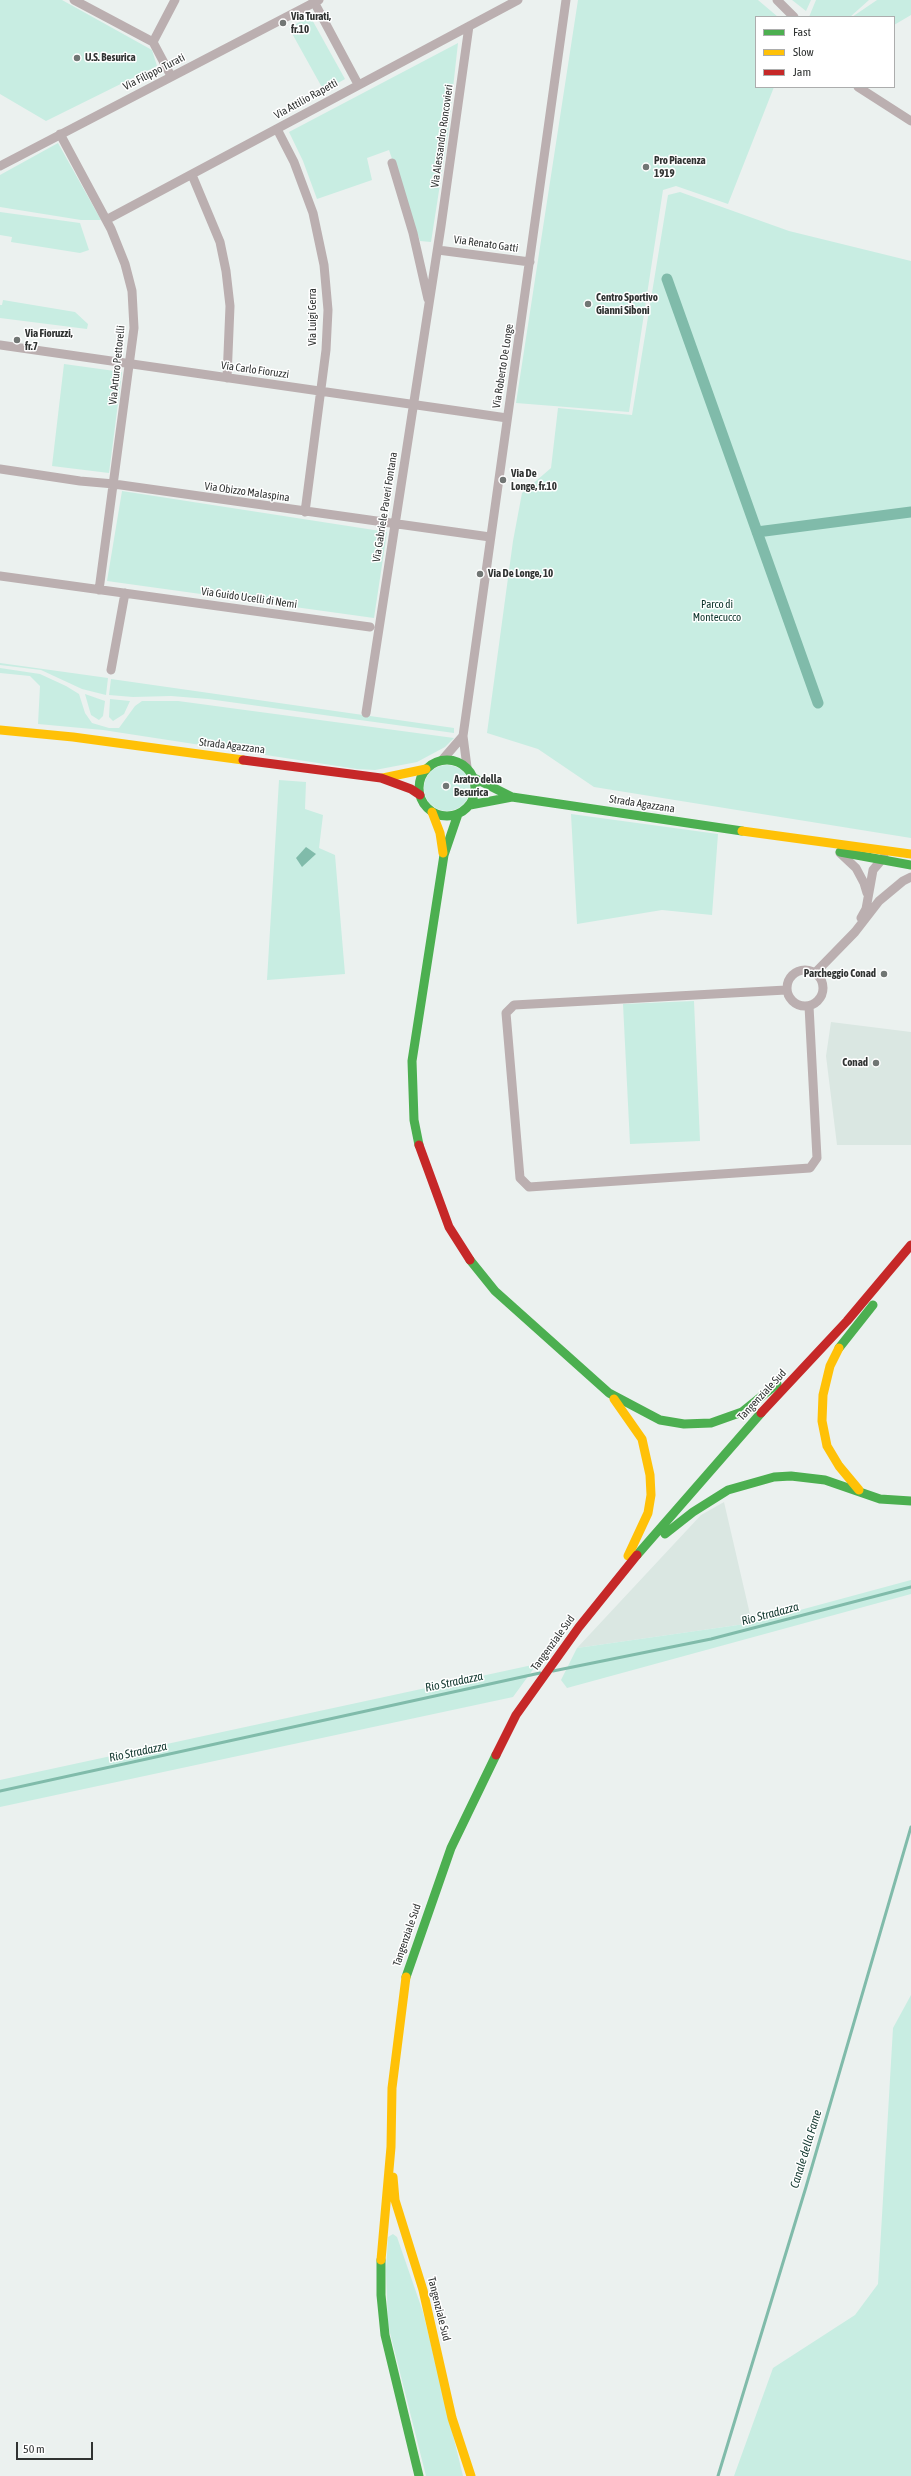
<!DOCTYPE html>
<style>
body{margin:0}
#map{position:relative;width:911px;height:2476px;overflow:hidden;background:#ebf1ef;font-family:"Asap Condensed",sans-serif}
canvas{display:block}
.legend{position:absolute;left:755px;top:16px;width:140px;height:72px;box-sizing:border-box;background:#fff;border:1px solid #acadad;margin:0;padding:5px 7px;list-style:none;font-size:12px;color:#303332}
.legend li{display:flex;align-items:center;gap:8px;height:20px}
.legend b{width:20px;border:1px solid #acadad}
.scale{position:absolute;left:16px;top:2442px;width:77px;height:18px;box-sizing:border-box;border:2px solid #303332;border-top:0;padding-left:5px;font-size:12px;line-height:14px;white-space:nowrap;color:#303332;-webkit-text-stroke:3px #fff;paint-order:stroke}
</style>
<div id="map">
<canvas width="911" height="2476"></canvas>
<ul class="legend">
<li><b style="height:5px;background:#4caf50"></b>Fast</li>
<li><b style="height:5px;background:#ffc107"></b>Slow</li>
<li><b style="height:5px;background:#c62828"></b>Jam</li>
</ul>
<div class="scale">50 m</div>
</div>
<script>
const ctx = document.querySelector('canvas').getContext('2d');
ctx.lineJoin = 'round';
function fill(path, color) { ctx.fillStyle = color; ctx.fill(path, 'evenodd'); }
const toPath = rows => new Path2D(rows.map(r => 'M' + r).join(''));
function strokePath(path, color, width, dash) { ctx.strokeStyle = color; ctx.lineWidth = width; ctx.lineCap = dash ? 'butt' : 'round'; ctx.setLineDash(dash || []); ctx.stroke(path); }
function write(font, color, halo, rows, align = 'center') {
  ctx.font = font + ' "Asap Condensed",sans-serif'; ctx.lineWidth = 3; ctx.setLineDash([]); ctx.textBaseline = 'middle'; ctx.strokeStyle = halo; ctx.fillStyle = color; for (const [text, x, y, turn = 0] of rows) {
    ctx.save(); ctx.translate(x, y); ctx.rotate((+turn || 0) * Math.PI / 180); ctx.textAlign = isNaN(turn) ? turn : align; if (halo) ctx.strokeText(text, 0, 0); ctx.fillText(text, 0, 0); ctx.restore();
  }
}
fill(toPath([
 [831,1022,911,1032,911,1145,837,1145,826,1056],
 [724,1502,752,1623,577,1648,701,1515]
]), '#dae7e2');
fill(toPath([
 [0,0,62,0,152,50,157,66,46,121,0,94],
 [578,0,758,0,778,17,756,17,756,87,774,87,728,204,676,186,663,190,629,412,516,403],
 [792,0,811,0,806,11],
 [816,0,869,0,850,17,809,17],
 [877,0,911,0,911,15,894,25,894,17,852,17],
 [310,16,345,79,324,91,289,28],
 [458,43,448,133,431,242,420,241,389,150,367,158,372,180,317,199,303,161,289,132],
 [58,143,101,220,81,220,0,207,0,175],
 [680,192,789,231,911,261,911,838,594,787,538,749,487,733,513,541,522,493,551,468,558,408,632,415,668,195],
 [0,212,80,223,89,250,80,253,11,242,12,237,0,235],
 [3,300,75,312,88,324,87,329,0,318,0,305,2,305],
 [64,364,122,372,109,473,52,466],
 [122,491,387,532,374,618,107,581],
 [0,663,108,678,106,695,82,689,41,670,0,665],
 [0,668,40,674,66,686,79,694,85,713,92,723,109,728,119,728,135,706,142,701,178,701,454,738,445,747,417,762,375,770,357,769,103,730,38,724,40,686,30,676,0,673],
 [111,679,454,728,454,733,208,699,171,696,133,697,109,695],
 [85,694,105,701,103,716,99,720,91,715],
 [110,699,130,701,124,714,113,721,109,717],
 '424 788a23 23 0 1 1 46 0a23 23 0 1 1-46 0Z',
 [279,780,306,782,305,809,323,815,319,848,335,855,345,974,267,980],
 [571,814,718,834,712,915,662,910,577,924],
 [694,1001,700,1141,630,1144,623,1004],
 [911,1580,911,1594,567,1688,561,1680,577,1648,752,1623],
 [537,1664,513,1697,0,1807,0,1780],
 [911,1995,911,2476,734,2476,773,2368,855,2315,878,2284,893,2028],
 [393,2234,397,2237,423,2312,463,2476,426,2476,388,2325,386,2270,388,2237]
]), '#c8ede2');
fill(toPath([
 [306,847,316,854,302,867,296,858]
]), '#80bbaa');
strokePath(toPath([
 [553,1671,711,1639,911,1587],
 [0,1791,540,1673],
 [718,2476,806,2187,911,1827]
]), '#80bbaa', 3);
strokePath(toPath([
 [667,279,818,703],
 [757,532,911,512]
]), '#80bbaa', 11);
strokePath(toPath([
 [74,0,153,42,171,76],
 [313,0,358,84],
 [777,0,794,17],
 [153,42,175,0],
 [858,87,911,121],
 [277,129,294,162,313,213,324,265,328,310,326,350,305,512],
 [60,134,111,229,125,264,132,291,134,328,99,590],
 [392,163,413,233,428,299],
 [0,166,319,0],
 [192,175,220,242,226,271,230,306,227,378],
 [106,220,518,0],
 [438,250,530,262],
 [0,345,507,418],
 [0,469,80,481,114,484,490,537],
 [0,576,370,627],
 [111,670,125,593],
 [366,713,441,226,469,26],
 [443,759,463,736],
 [467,767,463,736,566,0],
 [840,853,856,868,864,883,867,893],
 [861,918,866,909,873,870,884,857],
 '787 988a18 18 0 1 1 36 0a18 18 0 1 1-36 0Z',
 [815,973,855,932,879,901,903,881,911,877],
 [786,990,514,1005,506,1013,520,1178,529,1187,810,1168,817,1158,809,1006]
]), '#bbafb0', 9);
strokePath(toPath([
 '419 788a28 28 0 1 1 56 0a28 28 0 1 1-56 0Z',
 [474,778,512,797,742,831],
 [470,805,512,797],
 [840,852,911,865],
 [419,1145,414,1120,412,1061,444,855,458,814],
 [470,1260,495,1291,609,1393,660,1420,684,1424,711,1423,742,1412,777,1384],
 [839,1348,873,1305],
 [665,1534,693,1512,728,1490,774,1477,791,1476,825,1480,880,1499,911,1501],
 [637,1555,761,1413],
 [406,1977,451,1848,496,1755],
 [381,2260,381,2295,385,2335,419,2476]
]), '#4caf50', 9);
strokePath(toPath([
 [0,730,73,737,243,760],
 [383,778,426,769],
 [432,812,440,833,443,853],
 [742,831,911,854],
 [839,1348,830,1366,823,1395,822,1421,827,1446,839,1466,859,1490],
 [614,1399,642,1439,650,1475,651,1495,648,1513,628,1556],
 [393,2177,395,2200,423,2290,452,2418,471,2476],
 [381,2260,391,2147,392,2088,406,1977]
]), '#ffc107', 9);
strokePath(toPath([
 [243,760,381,778,411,789,420,795],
 [419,1145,449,1227,470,1260],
 [761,1413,847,1321,911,1245],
 [496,1755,516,1715,579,1627,637,1555]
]), '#c62828', 9);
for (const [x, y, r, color] of [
 [283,23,4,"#717674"],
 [77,58,4,"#717674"],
 [646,167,4,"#717674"],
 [588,304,4,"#717674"],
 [17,340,4,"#717674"],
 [503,480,4,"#717674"],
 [480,574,4,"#717674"],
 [446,786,4,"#717674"],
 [884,974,4,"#717674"],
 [876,1063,4,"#717674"]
]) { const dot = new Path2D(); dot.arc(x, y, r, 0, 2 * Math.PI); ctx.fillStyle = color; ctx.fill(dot); strokePath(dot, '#fff', 1.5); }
write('bold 11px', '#303332', '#fff', [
 ["Via Turati,",291,17],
 ["fr.10",291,30],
 ["U.S. Besurica",85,58],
 ["Pro Piacenza",654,161],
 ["1919",654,174],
 ["Centro Sportivo",596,298],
 ["Gianni Siboni",596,311],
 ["Via Fioruzzi,",25,334],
 ["fr.7",25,347],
 ["Via De",511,474],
 ["Longe, fr.10",511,487],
 ["Via De Longe, 10",488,574],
 ["Aratro della",454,780],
 ["Besurica",454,793],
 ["Parcheggio Conad",876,974,"right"],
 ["Conad",868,1063,"right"]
], 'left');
write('11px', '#303332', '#fff', [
 ["Via Filippo Turati",154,72,-27],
 ["Via Attilio Rapetti",306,99,-29],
 ["Via Alessandro Roncovieri",442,136,-82],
 ["Via Renato Gatti",486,244,8],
 ["Via Luigi Gerra",313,317,-90],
 ["Via Arturo Pettorelli",117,365,-84],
 ["Via Roberto De Longe",503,366,-81],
 ["Via Carlo Fioruzzi",255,370,8],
 ["Via Obizzo Malaspina",247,492,8],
 ["Via Gabriele Paveri Fontana",385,507,-81],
 ["Via Guido Ucelli di Nemi",249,598,8],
 ["Strada Agazzana",232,746,7],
 ["Strada Agazzana",642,804,9],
 ["Tangenziale Sud",762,1395,-47],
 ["Tangenziale Sud",553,1643,-54],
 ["Tangenziale Sud",407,1935,-71],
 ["Tangenziale Sud",439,2309,76]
]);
write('11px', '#0a3128', '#fff', [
 ["Parco di",717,605],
 ["Montecucco",717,618]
]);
write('italic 12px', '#11372e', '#fff', [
 ["Rio Stradazza",770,1614,-15],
 ["Rio Stradazza",454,1682,-12],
 ["Rio Stradazza",138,1752,-12],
 ["Canale della Fame",806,2149,-73]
]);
</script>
